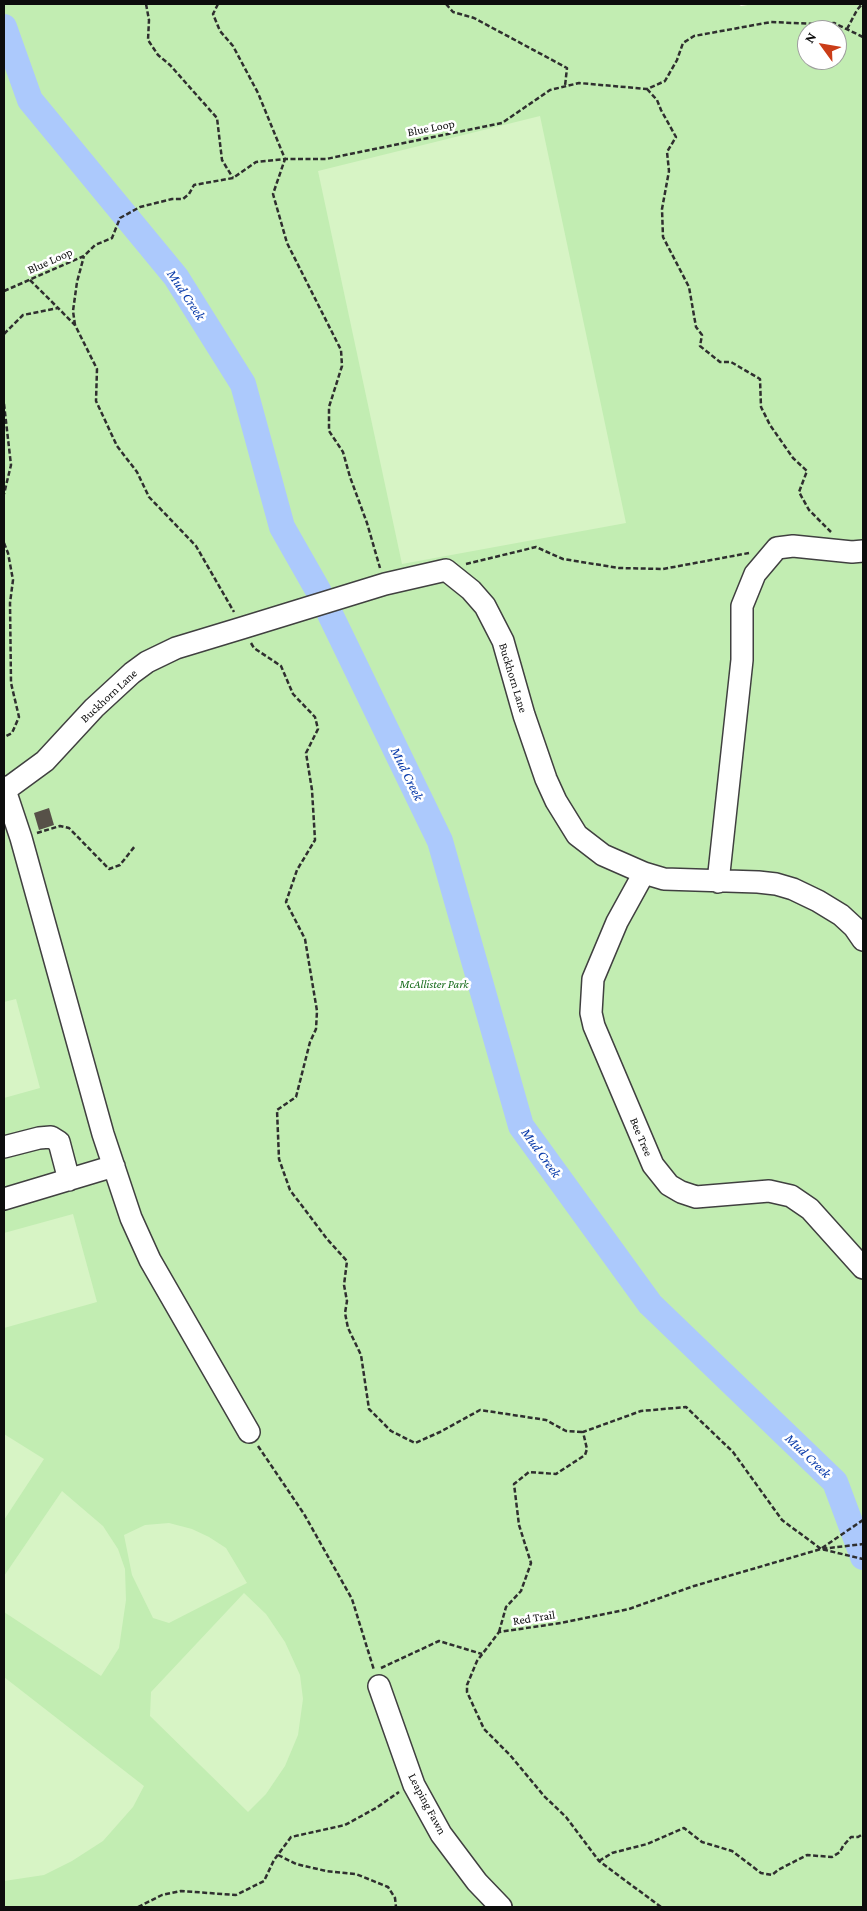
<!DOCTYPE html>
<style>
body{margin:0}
#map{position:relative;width:867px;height:1911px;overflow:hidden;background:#feffed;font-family:"Crimson Pro",serif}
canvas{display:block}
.frame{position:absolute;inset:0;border:5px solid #0d0d0d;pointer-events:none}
.north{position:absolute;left:797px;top:20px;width:50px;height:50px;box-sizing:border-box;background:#fff;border:1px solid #9e9e9e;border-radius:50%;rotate:302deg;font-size:14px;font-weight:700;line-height:20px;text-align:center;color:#0d0d0d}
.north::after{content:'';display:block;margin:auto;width:18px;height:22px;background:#ca3d18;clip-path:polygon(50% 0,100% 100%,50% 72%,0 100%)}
</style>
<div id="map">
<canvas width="867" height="1911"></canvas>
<div class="frame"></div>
<div class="north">N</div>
</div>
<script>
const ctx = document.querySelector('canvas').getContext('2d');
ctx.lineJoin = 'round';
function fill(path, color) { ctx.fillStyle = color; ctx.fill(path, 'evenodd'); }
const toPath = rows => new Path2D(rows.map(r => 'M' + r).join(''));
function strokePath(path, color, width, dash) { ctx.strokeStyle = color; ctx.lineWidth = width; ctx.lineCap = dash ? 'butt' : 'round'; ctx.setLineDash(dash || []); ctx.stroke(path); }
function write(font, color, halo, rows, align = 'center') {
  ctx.font = font + ' "Crimson Pro",serif'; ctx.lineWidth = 5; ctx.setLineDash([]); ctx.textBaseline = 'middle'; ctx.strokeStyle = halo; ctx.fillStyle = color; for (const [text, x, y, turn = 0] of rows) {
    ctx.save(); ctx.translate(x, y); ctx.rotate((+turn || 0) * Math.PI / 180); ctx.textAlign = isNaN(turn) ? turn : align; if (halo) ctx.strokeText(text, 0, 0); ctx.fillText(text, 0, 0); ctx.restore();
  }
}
fill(toPath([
 [4,4,738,4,741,6,754,4,863,4,863,1907,4,1907],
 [807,30,837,30,837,60,807,60]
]), '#c2edb2');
fill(toPath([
 [540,116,626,523,402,564,318,171],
 [16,999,40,1088,4,1098,4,1002],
 [73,1214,97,1302,4,1328,4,1233],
 [4,1434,44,1459,4,1520],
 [62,1491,103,1526,118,1549,125,1569,126,1600,119,1648,101,1676,4,1612,4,1576],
 [169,1523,192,1529,209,1537,226,1548,247,1583,169,1623,153,1618,132,1575,124,1535,145,1525],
 [244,1593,266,1614,285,1642,300,1675,303,1699,298,1735,285,1766,266,1794,248,1812,150,1716,151,1692],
 [4,1677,144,1786,133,1807,103,1841,72,1861,44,1875,4,1881]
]), '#d7f4c5');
strokePath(toPath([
 [4,27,30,100,176,277,243,384,282,527,319,592],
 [330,614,440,841,521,1126,650,1304,835,1482,863,1557]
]), '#acc9fc', 26);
fill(toPath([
 [49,808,54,825,39,830,34,813]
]), '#575148');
const minor = toPath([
 [4,787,21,838,103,1134,131,1218,150,1260,249,1432],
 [4,791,45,761,94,708,132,673,147,662,176,648,242,628,385,584,446,570,471,590,485,606,503,641,524,715,546,779,556,801,577,835,603,855,644,873,664,879,758,882,776,884,793,889,818,901,841,915,854,927,863,940],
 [644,873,617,922,593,979,591,1013,594,1026,653,1165,669,1185,681,1192,696,1197,769,1191,791,1196,810,1209,863,1268],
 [718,882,742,660,742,606,755,574,777,548,793,546,852,552,863,551],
 [4,1147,39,1138,51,1137,59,1142,69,1180],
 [4,1199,114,1166],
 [379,1686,414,1785,441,1834,477,1882,501,1907]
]);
strokePath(minor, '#404040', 24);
strokePath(toPath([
 [146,4,149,20,148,40,158,55,170,65,217,118,222,160,233,178],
 [218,4,213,14,220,31,233,46,258,93,285,159,273,194,287,243,341,350,342,366,329,407,329,431,343,452,350,477,367,523,380,568],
 [446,4,453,12,474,18,567,68,565,86],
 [847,29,857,10,862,4],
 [647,89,657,100,661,110,676,137,667,152,669,171,662,209,663,237,689,287,696,327,702,335,700,346,720,362,731,362,760,379,761,407,770,425,793,458,807,471,799,492,809,510,831,532],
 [30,280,58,308],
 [4,291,84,256,95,245,112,238,120,218,140,207,172,199,183,199,189,194,194,185,233,178,256,162,285,159,326,159,502,123,550,90,579,83,647,89,665,81,677,60,683,43,694,36,771,22,817,24,834,23,863,37],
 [75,325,73,311,77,282,84,256],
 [4,334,23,315,58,308,75,325,97,369,96,401,117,446,137,472,149,497,196,546,234,612],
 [4,404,11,465,4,494],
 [4,543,8,553,13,580,10,603,11,683,19,717,12,733,4,737],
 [466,564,536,547,563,559,619,568,663,569,749,553],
 [251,643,254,648,281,666,293,694,315,717,318,729,306,753,312,790,315,840,297,870,286,902,305,939,317,1011,316,1029,310,1042,296,1097,277,1110,279,1159,290,1190,327,1239,347,1261,344,1285,347,1301,345,1313,348,1328,361,1355,369,1409,391,1431,415,1443,440,1432,480,1410,546,1420,566,1431,583,1432],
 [37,833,60,826,69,828,109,869,120,865,135,846],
 [258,1446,304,1514,352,1599,374,1670],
 [822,1548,863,1520],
 [499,1632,506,1607,521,1591,531,1563,519,1525,514,1484,529,1472,556,1474,585,1455,587,1449,583,1432,641,1411,686,1407,733,1452,782,1520,821,1549,863,1559],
 [381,1668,439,1641,482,1654],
 [278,1855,296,1864,326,1871,356,1874,388,1887,395,1898,396,1907],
 [599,1861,612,1853,647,1844,684,1828,702,1842,732,1851,761,1873,772,1875,778,1870,807,1855,832,1857,840,1852,843,1846,851,1837,858,1837,863,1834],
 [138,1907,162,1895,181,1891,236,1895,264,1881,274,1860,291,1837,345,1825,376,1808,399,1792],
 [661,1907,599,1861,566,1817,544,1796,510,1755,484,1729,467,1692,467,1685,477,1661,499,1632,561,1623,629,1609,694,1586,821,1549,863,1544]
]), '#2f2f2f', 2.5, [5, 2.5]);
strokePath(minor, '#fff', 21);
write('12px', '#0d0d0d', '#fff', [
 ["Blue Loop",431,128,-11],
 ["Blue Loop",50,261,-24],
 ["Buckhorn Lane",513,678,73],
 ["Buckhorn Lane",109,696,-43],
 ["Bee Tree",641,1137,67],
 ["Red Trail",534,1618,-9],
 ["Leaping Fawn",427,1804,62]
]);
write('italic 12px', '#176b1b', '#fff', [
 ["McAllister Park",434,984]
]);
write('italic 14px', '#0a3baa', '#fff', [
 ["Mud Creek",186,295,56],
 ["Mud Creek",407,774,64],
 ["Mud Creek",541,1153,54],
 ["Mud Creek",808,1456,44]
]);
</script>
